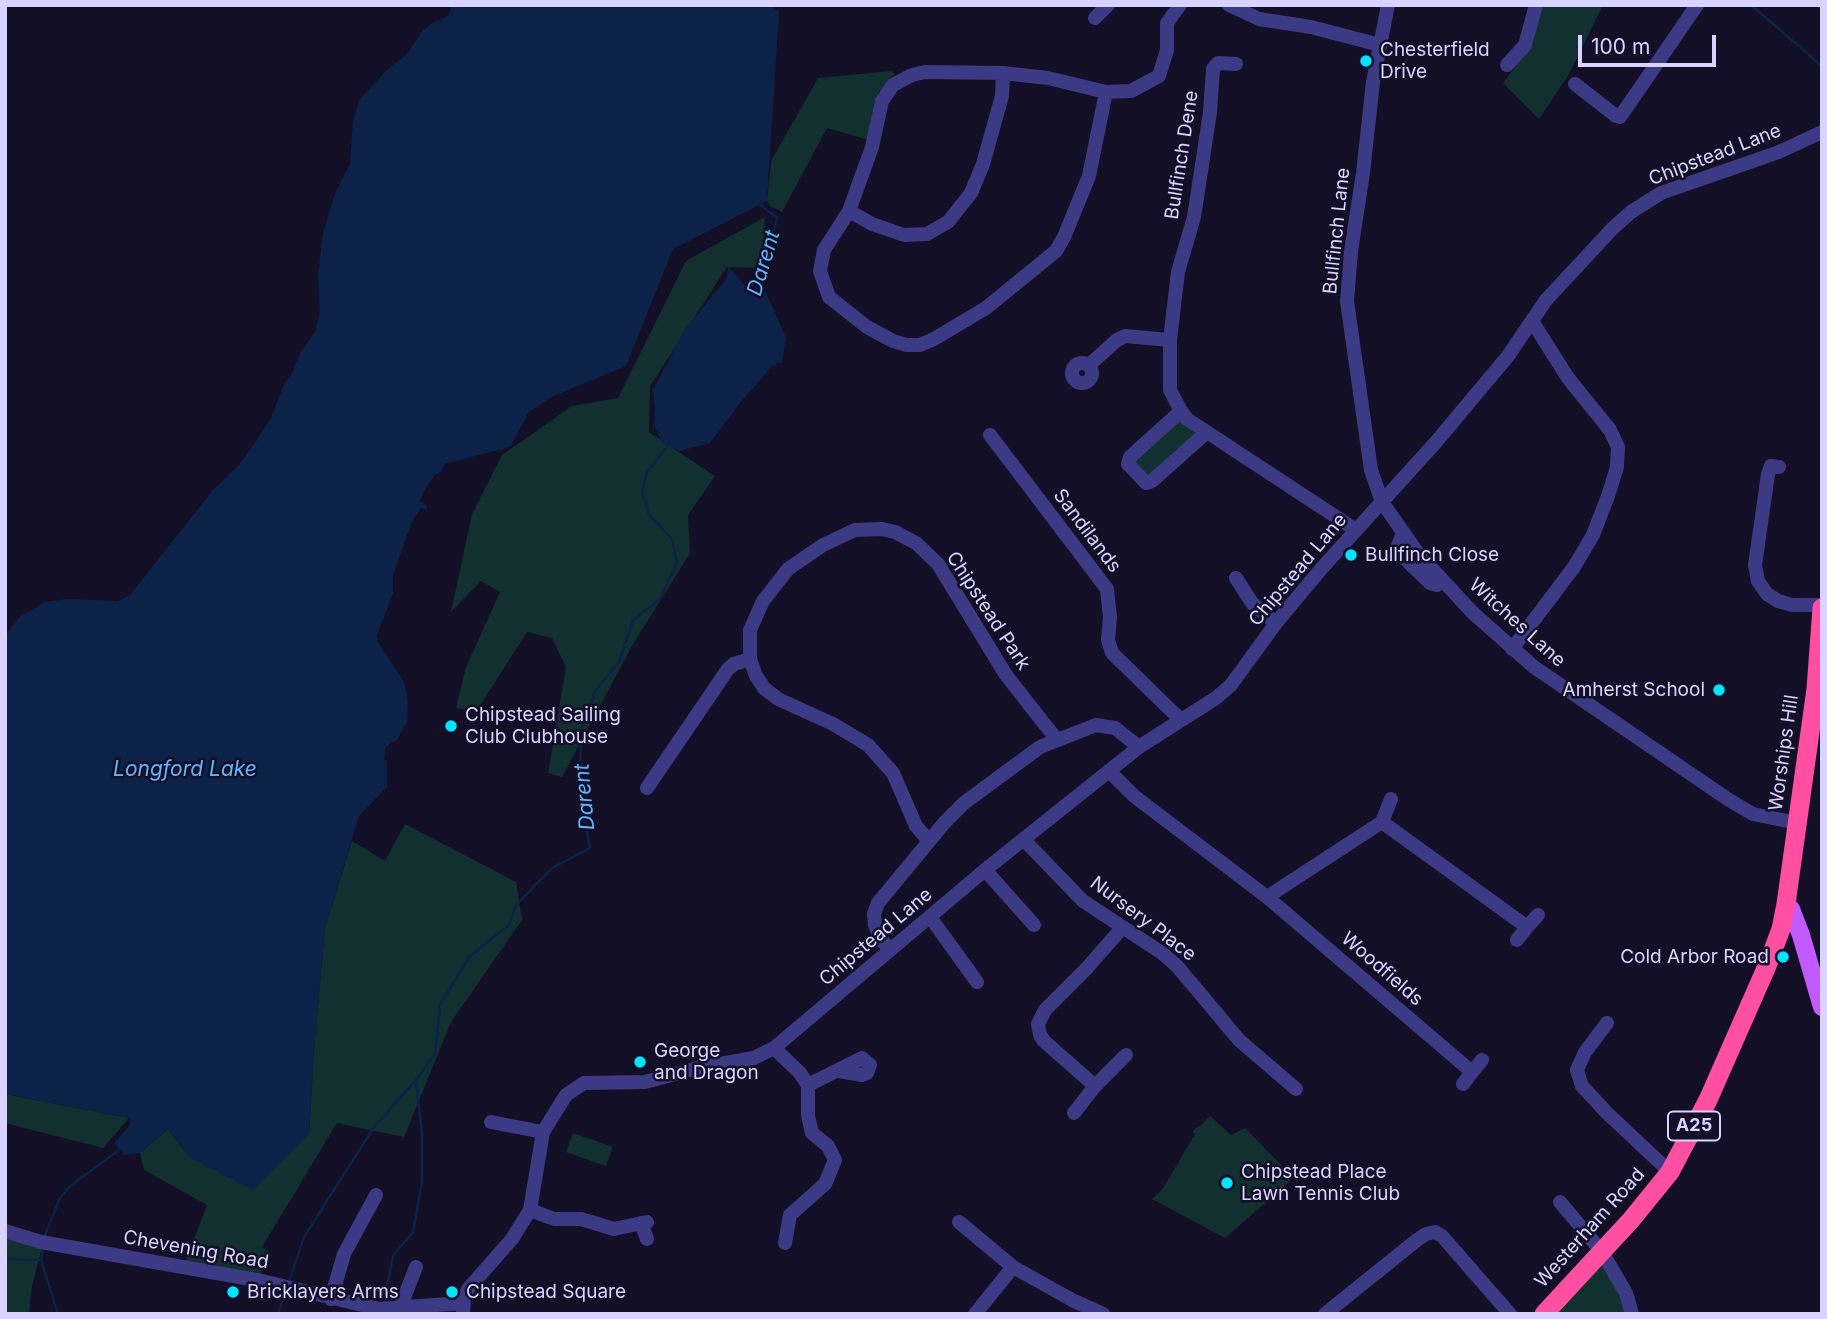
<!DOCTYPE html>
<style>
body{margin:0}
#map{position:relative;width:1827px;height:1319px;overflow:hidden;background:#130f26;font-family:Inter,sans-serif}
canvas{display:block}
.frame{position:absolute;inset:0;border:7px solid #d9d4ff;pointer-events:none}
.scale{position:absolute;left:1578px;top:35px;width:138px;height:32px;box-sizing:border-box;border:4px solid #d9d4ff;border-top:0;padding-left:9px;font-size:21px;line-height:24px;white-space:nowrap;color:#d9d4ff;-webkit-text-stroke:5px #130f26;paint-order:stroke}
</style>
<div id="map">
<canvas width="1827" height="1319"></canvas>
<div class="frame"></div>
<div class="scale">100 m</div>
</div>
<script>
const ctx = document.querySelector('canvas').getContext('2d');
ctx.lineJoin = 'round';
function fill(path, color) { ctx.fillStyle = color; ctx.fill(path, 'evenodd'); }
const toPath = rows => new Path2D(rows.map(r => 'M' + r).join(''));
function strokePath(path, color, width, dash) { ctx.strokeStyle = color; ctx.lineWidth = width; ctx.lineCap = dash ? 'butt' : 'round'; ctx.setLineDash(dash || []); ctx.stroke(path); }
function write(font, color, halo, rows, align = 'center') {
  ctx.font = font + ' Inter,sans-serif'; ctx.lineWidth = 5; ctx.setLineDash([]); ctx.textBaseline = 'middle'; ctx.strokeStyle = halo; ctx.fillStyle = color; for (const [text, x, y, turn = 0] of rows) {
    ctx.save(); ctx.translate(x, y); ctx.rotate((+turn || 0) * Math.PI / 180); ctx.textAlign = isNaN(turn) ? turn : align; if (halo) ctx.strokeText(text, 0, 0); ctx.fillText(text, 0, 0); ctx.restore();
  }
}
fill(toPath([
 [1541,5,1603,5,1569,74,1539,119,1503,83,1530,47],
 [892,71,895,74,879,92,874,103,869,140,827,128,782,212,770,206,767,201,771,161,818,78],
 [765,217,762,268,727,267,650,386,649,432,715,476,688,515,690,553,633,644,562,777,548,773,566,667,552,638,527,632,476,712,456,708,466,667,500,592,481,581,451,612,472,514,502,455,572,406,618,398,686,261],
 [1181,419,1197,433,1147,478,1133,462],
 [405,824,516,882,522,920,451,1022,404,1137,337,1123,262,1247,272,1254,260,1274,184,1265,207,1205,144,1170,140,1153,168,1129,190,1158,309,1134,314,1049,325,928,352,841,385,861],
 [5,1094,129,1118,103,1148,5,1123],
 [1210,1116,1231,1135,1245,1128,1292,1176,1296,1176,1225,1238,1152,1199,1162,1190,1195,1134,1193,1132,1195,1128,1200,1126],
 [573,1133,613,1147,606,1166,566,1152],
 [5,1236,42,1247,32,1286,29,1314,5,1314],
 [1601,1262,1622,1296,1628,1314,1554,1314]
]), '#12302f');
fill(toPath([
 [451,5,769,5,779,11,767,201,673,249,626,366,554,396,529,412,510,447,444,464,442,471,434,476,425,489,420,501,427,506,427,510,421,508,412,522,393,575,393,593,377,635,378,642,404,682,408,700,407,722,397,740,386,746,384,759,387,761,387,787,359,816,325,928,314,1049,309,1134,253,1190,190,1158,168,1129,140,1153,124,1155,114,1143,130,1125,129,1118,5,1094,5,636,20,617,45,602,67,599,118,601,130,595,213,490,237,467,255,443,271,418,284,384,292,373,301,351,315,332,320,312,318,277,323,232,335,194,350,164,353,120,360,99,386,71,407,54,423,30,436,21,447,17,450,12],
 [728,265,747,289,760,285,765,290,786,338,782,362,772,366,740,403,710,443,680,451,662,443,654,425,655,410,653,390,685,329,727,278]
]), '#0c2248');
strokePath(toPath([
 [1751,5,1822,66],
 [759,288,777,218,759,204],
 [45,1235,60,1198,70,1186,119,1150],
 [43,1250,41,1260,58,1314],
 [5,1259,41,1260],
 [289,1281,304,1237,374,1127,416,1080,435,1054,440,1005,470,956,509,925,516,905,552,868,590,848,580,791,581,732,596,690,620,660,633,620,660,599,677,563,672,539,649,515,642,492,647,472,669,444],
 [384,1304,393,1256,413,1232,422,1182,422,1134,416,1081],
 [278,1314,286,1290]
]), '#0c2248', 2.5);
strokePath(toPath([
 [1229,5,1259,19,1311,27,1380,45],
 [1388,5,1373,82,1363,173,1351,251,1347,301,1371,470,1382,502,1417,552,1435,572,1473,613,1534,667,1729,800,1753,814,1797,823],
 [1095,18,1108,5],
 [1236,64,1218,63,1213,69,1210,112,1194,217,1178,272,1170,340,1170,390,1181,411,1187,419,1356,530],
 [1507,65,1525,45,1536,5],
 [1575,84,1616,116,1620,117,1697,5],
 [1106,92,1089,176,1064,237,1056,251,986,308,934,339,920,345,907,345,893,341,867,327,829,297,820,271,824,250,849,211,872,147,882,101,893,85,912,75,925,72,1003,73,1048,78,1106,92,1131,91,1159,76,1167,50,1167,23,1180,5],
 [849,211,872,224,904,235,927,234,948,222,971,193,983,164,1002,96,1003,73],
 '1072 373a10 10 0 1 1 20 0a10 10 0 1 1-20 0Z',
 [1089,365,1117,340,1125,336,1170,340],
 [1181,411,1130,457,1128,464,1146,483,1152,481,1207,432],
 [990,435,1107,589,1110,617,1108,640,1112,653,1181,720],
 [1779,467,1771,466,1768,474,1755,565,1758,581,1767,594,1778,601,1792,605,1822,605],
 [1403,533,1397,548,1400,554,1430,583,1437,585,1443,581],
 [1236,578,1252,603,1276,623],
 [1512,649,1574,567,1593,535,1608,496,1617,467,1618,447,1610,430,1568,378,1532,321],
 [1110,772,1134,796,1267,897,1382,822,1527,927,1538,915],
 [647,788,728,669,734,664,750,659],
 [1382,822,1391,799],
 [1024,840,1083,901,1162,953,1177,966,1239,1040,1296,1089],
 [929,841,916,826,893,773,868,745,833,724,778,699,764,688,756,676,750,659,750,630,763,601,788,569,823,545,855,530,882,529,895,532,916,543,938,564,1006,675,1057,740],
 [985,870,1034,925],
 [1267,897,1472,1072,1463,1084],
 [930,917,977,982],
 [1517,940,1527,927],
 [890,950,881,939,875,925,874,914,878,903,945,822,964,803,1040,747,1096,725,1115,728,1139,747],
 [1607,1023,1585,1052,1577,1070,1582,1086,1607,1113,1670,1172],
 [774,1048,800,1073,808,1085,808,1116,812,1133,828,1146,835,1160,825,1184,790,1215,785,1243],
 [1472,1072,1482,1060],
 [808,1085,862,1058,870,1065,867,1073,862,1075,839,1071],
 [1095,1086,1044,1041,1040,1035,1038,1024,1045,1010,1087,968,1122,928],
 [1074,1113,1095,1086,1126,1055],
 [491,1122,543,1132],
 [1560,1202,1602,1252,1626,1293,1632,1314],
 [530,1210,554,1219,581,1219,614,1229,647,1222],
 [959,1222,1013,1267],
 [641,1223,647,1239],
 [5,1231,41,1242,262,1281,379,1309,463,1303],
 [331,1299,344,1254,376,1195],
 [400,1308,416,1267],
 [463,1314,464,1299,468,1289,512,1239,530,1210,543,1132,566,1095,584,1083,645,1082,698,1068,754,1058,774,1048,985,870,1139,747,1216,698,1231,685,1276,623,1321,569,1436,442,1508,356,1546,300,1613,228,1631,212,1661,193,1779,152,1822,132],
 [975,1314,1013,1267,1074,1301,1103,1314],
 [1325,1314,1417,1240,1426,1234,1435,1232,1442,1236,1510,1314]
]), '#3d3a85', 14);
strokePath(toPath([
 [1786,904,1791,909,1801,935,1822,1007]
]), '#c25bff', 18);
strokePath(toPath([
 [1544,1314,1631,1220,1670,1172,1708,1100,1767,966,1781,929,1786,904,1816,689,1822,608]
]), '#ff4fa3', 19);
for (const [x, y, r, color] of [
 [1366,61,7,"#00e5ff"],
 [1351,555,7,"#00e5ff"],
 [1719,690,7,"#00e5ff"],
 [451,726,7,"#00e5ff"],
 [1783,957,7,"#00e5ff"],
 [640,1062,7,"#00e5ff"],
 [1227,1183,7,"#00e5ff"],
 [233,1292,7,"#00e5ff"],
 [452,1292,7,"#00e5ff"]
]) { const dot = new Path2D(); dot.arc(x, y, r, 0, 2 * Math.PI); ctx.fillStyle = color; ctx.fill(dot); strokePath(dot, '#130f26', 2.5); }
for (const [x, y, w] of [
 [1694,1126,52]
]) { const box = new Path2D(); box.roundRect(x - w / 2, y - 14.5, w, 29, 5); ctx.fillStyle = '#130f26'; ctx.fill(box); strokePath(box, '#d9d4ff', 2); }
write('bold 18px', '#d9d4ff', null, [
 ["A25",1694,1126]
]);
write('19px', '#d9d4ff', '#130f26', [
 ["Chesterfield",1380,50],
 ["Drive",1380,72],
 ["Bullfinch Close",1365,555],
 ["Amherst School",1705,690,"right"],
 ["Chipstead Sailing",465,715],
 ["Club Clubhouse",465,737],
 ["Cold Arbor Road",1769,957,"right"],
 ["George",654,1051],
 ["and Dragon",654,1073],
 ["Chipstead Place",1241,1172],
 ["Lawn Tennis Club",1241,1194],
 ["Bricklayers Arms",247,1292],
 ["Chipstead Square",466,1292]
], 'left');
write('19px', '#d9d4ff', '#130f26', [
 ["Bullfinch Dene",1182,155,-81],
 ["Chipstead Lane",1715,155,-21],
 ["Bullfinch Lane",1337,231,-84],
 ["Sandilands",1087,531,53],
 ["Chipstead Lane",1298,570,-50],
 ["Chipstead Park",988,611,57],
 ["Witches Lane",1517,623,42],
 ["Worships Hill",1784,753,-82],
 ["Nursery Place",1143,919,37],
 ["Chipstead Lane",876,937,-40],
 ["Woodfields",1382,969,41],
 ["Westerham Road",1590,1228,-48],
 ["Chevening Road",196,1250,10]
]);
write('italic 21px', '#62b6ff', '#130f26', [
 ["Darent",764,263,-73],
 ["Longford Lake",185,770],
 ["Darent",585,797,-95]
]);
</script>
